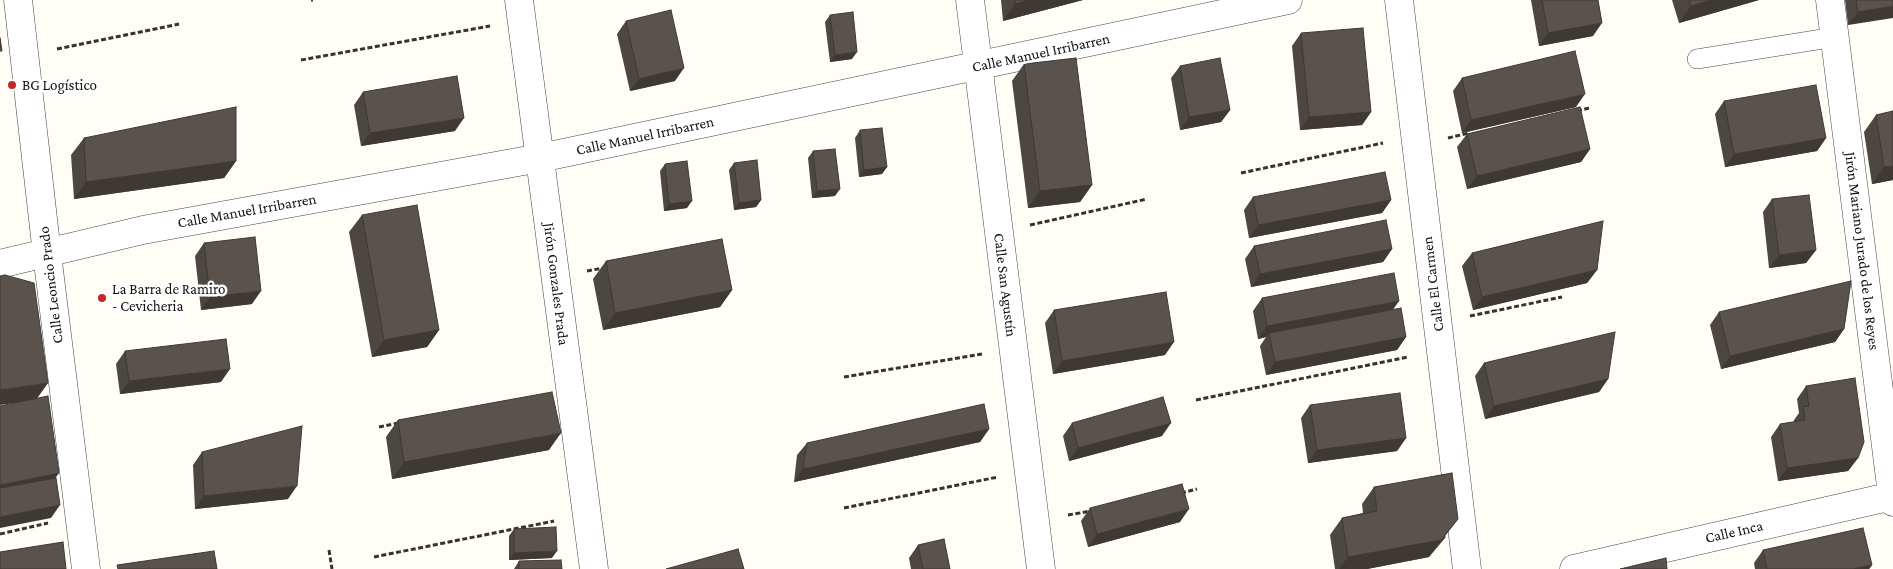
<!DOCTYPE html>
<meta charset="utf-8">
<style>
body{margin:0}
canvas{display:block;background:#fffdf5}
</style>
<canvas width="1893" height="569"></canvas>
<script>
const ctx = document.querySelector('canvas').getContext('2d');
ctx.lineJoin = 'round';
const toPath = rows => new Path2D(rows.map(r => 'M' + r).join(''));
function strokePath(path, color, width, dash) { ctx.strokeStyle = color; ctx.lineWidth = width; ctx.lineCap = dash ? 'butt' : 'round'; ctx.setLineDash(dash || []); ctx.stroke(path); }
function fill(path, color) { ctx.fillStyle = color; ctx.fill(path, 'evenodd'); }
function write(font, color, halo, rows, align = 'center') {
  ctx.font = font + ' "Crimson Pro",serif'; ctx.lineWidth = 5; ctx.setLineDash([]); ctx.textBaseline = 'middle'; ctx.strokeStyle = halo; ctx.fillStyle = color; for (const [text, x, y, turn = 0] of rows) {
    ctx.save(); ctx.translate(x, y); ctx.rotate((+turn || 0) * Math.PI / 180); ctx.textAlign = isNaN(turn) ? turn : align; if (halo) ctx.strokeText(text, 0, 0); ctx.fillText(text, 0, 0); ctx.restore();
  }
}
const service = toPath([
 [1697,59,1835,37]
]);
const minor = toPath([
 [18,0,47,254,86,569],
 [519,0,594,569],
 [970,0,1041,569],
 [1399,0,1467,569],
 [1830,0,1893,502],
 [0,264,143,230,540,158,1288,0],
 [1574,569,1893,496]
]);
strokePath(service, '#444', 20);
strokePath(minor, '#444', 29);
strokePath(toPath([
 [311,0,313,0],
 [57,49,179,24],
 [301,60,490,26],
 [1577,111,1589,108],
 [1448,138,1469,133],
 [1241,173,1383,143],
 [1030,225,1147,199],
 [587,271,603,268],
 [1470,316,1562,297],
 [844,377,982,354],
 [1196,400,1408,357],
 [379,427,398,423],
 [1181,493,1197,489],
 [844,508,998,477],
 [1068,515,1091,511],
 [0,534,48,523],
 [329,550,332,569],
 [374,557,554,521]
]), '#333', 3, [5, 2.5]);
strokePath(service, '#fff', 19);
strokePath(minor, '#fff', 28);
fill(toPath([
 [1001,0,1083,0,1003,21],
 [1531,0,1598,0,1593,36,1539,46],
 [1672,0,1759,0,1679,23],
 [1845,0,1893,0,1848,25],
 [830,15,852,59,830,62,825,22],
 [626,21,675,81,630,91,617,34],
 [1301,33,1371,112,1362,125,1300,130,1292,46],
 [1024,64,1092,185,1080,202,1028,208,1012,81],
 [1180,66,1230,110,1221,122,1180,130,1171,78],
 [1462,78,1576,107,1462,133,1453,91],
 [363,92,455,131,361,146,354,105],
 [1724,101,1826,138,1817,151,1725,167,1715,114],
 [1876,115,1893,180,1872,184,1864,132],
 [860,130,887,167,882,174,859,177,855,138],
 [1467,134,1590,149,1581,162,1467,189,1457,147],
 [84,138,236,161,224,178,74,199,71,155],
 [813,151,835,196,812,198,808,158],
 [734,163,761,200,756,207,734,210,729,170],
 [665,164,687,208,664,211,660,171],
 [1253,197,1391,200,1382,213,1249,238,1244,210],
 [1772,199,1816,250,1806,263,1769,268,1763,212],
 [362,215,439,330,427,347,372,357,349,232],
 [204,243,252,304,201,310,195,256],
 [1254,246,1392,249,1383,262,1251,287,1245,259],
 [1472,253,1597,270,1587,283,1473,310,1462,266],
 [606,261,732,290,720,307,603,330,593,279],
 [1262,298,1393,310,1406,337,1397,350,1266,375,1260,346,1266,337,1258,339,1253,311],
 [1054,310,1165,355,1053,374,1045,323],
 [1719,312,1844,329,1835,342,1721,369,1710,325],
 [125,351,221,382,120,394,116,364],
 [1484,363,1608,379,1599,392,1485,419,1475,376],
 [1806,386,1858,458,1848,471,1778,481,1771,437,1780,424,1794,422,1794,420,1799,413,1797,399],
 [1310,405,1406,438,1397,451,1308,463,1301,418],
 [398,420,549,450,392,479,386,437],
 [1072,423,1162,436,1069,461,1063,436],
 [989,429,980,442,794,482,797,455,807,443],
 [202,452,288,499,195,509,193,465],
 [1374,487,1446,537,1429,557,1367,569,1335,569,1330,535,1342,518,1363,513,1362,504],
 [1090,508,1180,522,1088,547,1081,521],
 [514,529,552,558,509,560,509,536],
 [918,545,950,569,911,569,909,558],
 [1763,550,1872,565,1869,569,1755,569,1754,563],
 [519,561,562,569,514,569]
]), '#4d4742');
fill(toPath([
 [1030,0,1083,0,1003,21,1015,4],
 [1711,0,1759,0,1679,23,1691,6],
 [1893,6,1893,18,1848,25,1858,12],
 [1602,23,1593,36,1539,46,1548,33],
 [857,52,852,59,830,62,835,55],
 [684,68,675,81,630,91,639,79],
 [1585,94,1576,107,1462,133,1471,120],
 [1230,110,1221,122,1180,130,1189,117],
 [1371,112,1362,125,1300,130,1309,117],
 [464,118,455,131,361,146,370,133],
 [1826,138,1817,151,1725,167,1734,154],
 [1590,149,1581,162,1467,189,1477,176],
 [236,161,224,178,74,199,86,182],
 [1893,166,1893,180,1872,184,1884,167],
 [887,167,882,174,859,177,864,170],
 [1092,185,1080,202,1028,208,1040,191],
 [840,189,835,196,812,198,817,191],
 [761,200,756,207,734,210,739,203],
 [1391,200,1382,213,1249,238,1258,225],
 [692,201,687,208,664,211,669,204],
 [1392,249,1383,262,1251,287,1260,274],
 [1816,250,1806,263,1769,268,1779,255],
 [1597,270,1587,283,1473,310,1482,297],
 [732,290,720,307,603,330,615,313],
 [261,291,252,304,201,310,210,297],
 [1399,301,1390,314,1269,333,1266,337,1258,339,1267,326],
 [1844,329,1835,342,1721,369,1730,356],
 [439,330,427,347,372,357,384,340],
 [1406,337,1397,350,1266,375,1275,362],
 [1174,342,1165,355,1053,374,1062,361],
 [230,369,221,382,120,394,129,381],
 [1608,379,1599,392,1485,419,1494,406],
 [48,383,36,400,0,405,0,390],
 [1171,423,1162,436,1069,461,1078,448],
 [989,429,980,442,794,482,803,469],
 [561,433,549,450,392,479,404,462],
 [1406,438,1397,451,1308,463,1317,450],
 [1858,458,1848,471,1778,481,1787,468],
 [59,473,46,491,0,500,0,485],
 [297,486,288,499,195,509,204,496],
 [60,505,51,518,0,528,0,517],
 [1189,509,1180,522,1088,547,1097,534],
 [1458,519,1429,557,1367,569,1339,569,1348,557],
 [557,551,552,558,509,560,514,553],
 [1872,565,1869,569,1853,569]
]), '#3f3936');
const building = toPath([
 [1015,0,1030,0,1015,4,1015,0],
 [1542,0,1598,0,1602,23,1548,33,1542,0],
 [1689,0,1711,0,1691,6,1689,0],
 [1856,0,1893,0,1893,6,1858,12,1856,0],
 [671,10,684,68,639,79,626,21,671,10],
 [853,12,857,52,835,55,830,15,853,12],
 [1363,28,1371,112,1309,117,1301,33,1363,28],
 [0,38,2,51,0,51,0,38],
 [1575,51,1585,94,1471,120,1462,78,1575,51],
 [1076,58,1092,185,1040,191,1024,64,1076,58],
 [1220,58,1230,110,1189,117,1180,66,1220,58],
 [457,76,464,118,370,133,363,92,457,76],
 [1816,85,1826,138,1734,154,1724,101,1816,85],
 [236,107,236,161,86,182,84,138,236,107],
 [1580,107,1590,149,1477,176,1467,134,1580,107],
 [1893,111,1893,166,1884,167,1876,115,1893,111],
 [882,128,887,167,864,170,860,130,882,128],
 [835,149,840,189,817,191,813,151,835,149],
 [757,160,761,200,739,203,734,163,757,160],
 [687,161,692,201,669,204,665,164,687,161],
 [1385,172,1391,200,1258,225,1253,197,1385,172],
 [1809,195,1816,250,1779,255,1772,199,1809,195],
 [417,205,439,330,384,340,362,215,417,205],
 [1386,220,1392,249,1260,274,1254,246,1386,220],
 [1603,221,1597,270,1482,297,1472,253,1603,221],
 [255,237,261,291,210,297,204,243,255,237],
 [722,239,732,290,615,313,606,261,722,239],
 [1394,273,1399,301,1267,326,1262,298,1394,273],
 [5,275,34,283,48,383,0,390,0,276,5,275],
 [1851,281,1844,329,1730,356,1719,312,1851,281],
 [1166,292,1174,342,1062,361,1054,310,1166,292],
 [1401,308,1406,337,1275,362,1269,333,1401,308],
 [1615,332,1608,379,1494,406,1484,363,1615,332],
 [226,339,230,369,129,381,125,351,226,339],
 [1855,378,1864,442,1858,458,1787,468,1780,424,1805,420,1803,407,1809,406,1806,386,1855,378],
 [552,392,561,433,404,462,398,420,552,392],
 [1400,393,1406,438,1317,450,1310,405,1400,393],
 [48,396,59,473,0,485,0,406,48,396],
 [1163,397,1171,423,1078,448,1072,423,1163,397],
 [984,404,989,429,803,469,807,443,984,404],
 [302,426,297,486,204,496,202,452,302,426],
 [1452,473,1458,519,1441,540,1348,557,1342,518,1377,511,1374,487,1452,473],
 [56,478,60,505,0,517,0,488,56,478],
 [1182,484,1189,509,1097,534,1090,508,1182,484],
 [556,527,557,551,514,553,514,529,556,527],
 [1863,528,1872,565,1853,569,1767,569,1763,550,1863,528],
 [944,539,950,569,923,569,918,545,944,539],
 [63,542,66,569,0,569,0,552,63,542],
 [738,549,744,569,666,569,738,549],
 [214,551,217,569,118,569,117,565,214,551],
 [1666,558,1667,569,1620,569,1666,558],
 [561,560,562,569,519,569,519,561,561,560]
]);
fill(building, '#5a524d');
strokePath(building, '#3f3936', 1);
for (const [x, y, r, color] of [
 [12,85,5,"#c4262e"],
 [102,298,5,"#c4262e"]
]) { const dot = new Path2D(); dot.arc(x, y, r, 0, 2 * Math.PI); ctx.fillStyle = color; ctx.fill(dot); strokePath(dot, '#fff', 2); }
write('15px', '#111', '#fff', [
 ["Calle Manuel Irribarren",1041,53,-12],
 ["Calle Manuel Irribarren",645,136,-12],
 ["Calle Manuel Irribarren",247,211,-10],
 ["Jirón Mariano Jurado de los Reyes",1862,251,83],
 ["Jirón Gonzales Prada",556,284,83],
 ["Calle El Carmen",1433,284,-97],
 ["Calle Leoncio Prado",51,285,-97],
 ["Calle San Agustín",1005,285,83],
 ["Calle Inca",1734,532,-13]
]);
write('15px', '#111', '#fff', [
 ["BG Logístico",22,85],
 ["La Barra de Ramiro",112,289],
 ["- Cevicheria",112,306]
], 'left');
</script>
